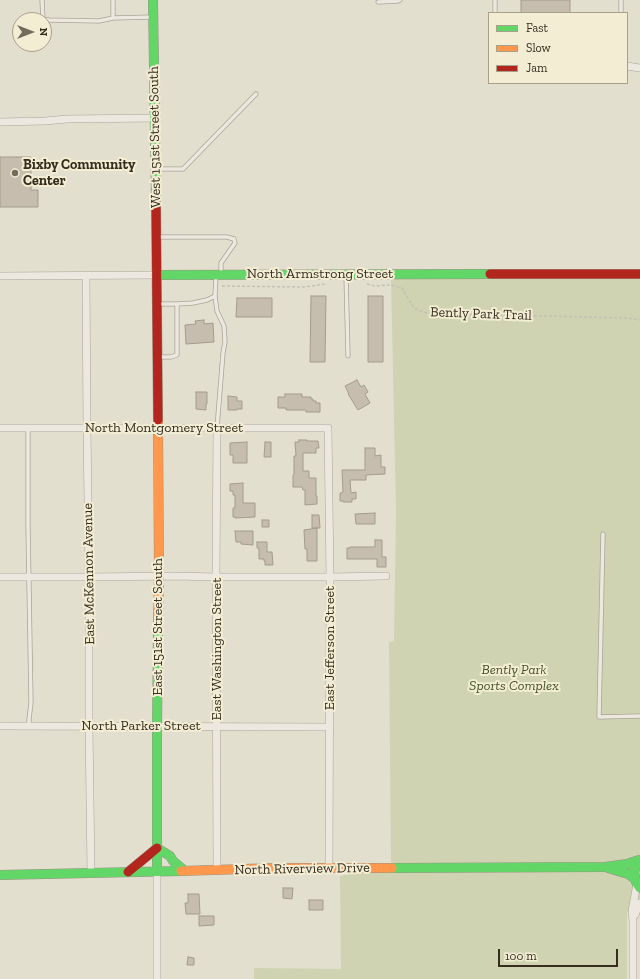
<!DOCTYPE html>
<style>
body{margin:0}
#map{position:relative;width:640px;height:979px;overflow:hidden;background:#e3dfce;font-family:"Zilla Slab",serif}
canvas{display:block}
.legend{position:absolute;left:488px;top:12px;width:140px;height:72px;box-sizing:border-box;background:#f3edd4;border:1px solid #a8a08c;margin:0;padding:5px 7px;list-style:none;font-size:12px;color:#372d1f}
.legend li{display:flex;align-items:center;gap:8px;height:20px}
.legend b{width:20px;border:1px solid #a8a08c}
.north{position:absolute;left:12px;top:12px;width:40px;height:40px;box-sizing:border-box;background:#f3edd4;border:1px solid #a8a08c;border-radius:50%;rotate:90deg;font-size:11px;font-weight:700;line-height:16px;text-align:center;color:#372d1f}
.north::after{content:'';display:block;margin:auto;width:14px;height:18px;background:#736b5c;clip-path:polygon(50% 0,100% 100%,50% 72%,0 100%)}
.scale{position:absolute;left:498px;top:949px;width:120px;height:18px;box-sizing:border-box;border:2px solid #372d1f;border-top:0;padding-left:5px;font-size:12px;line-height:14px;white-space:nowrap;color:#372d1f;-webkit-text-stroke:3px #f3edd4;paint-order:stroke}
</style>
<div id="map">
<canvas width="640" height="979"></canvas>
<ul class="legend">
<li><b style="height:5px;background:#63d668"></b>Fast</li>
<li><b style="height:5px;background:#ff974d"></b>Slow</li>
<li><b style="height:5px;background:#b3261e"></b>Jam</li>
</ul>
<div class="north">N</div>
<div class="scale">100 m</div>
</div>
<script>
const ctx = document.querySelector('canvas').getContext('2d');
ctx.lineJoin = 'round';
function fill(path, color) { ctx.fillStyle = color; ctx.fill(path, 'evenodd'); }
const toPath = rows => new Path2D(rows.map(r => 'M' + r).join(''));
function strokePath(path, color, width, dash) { ctx.strokeStyle = color; ctx.lineWidth = width; ctx.lineCap = dash ? 'butt' : 'round'; ctx.setLineDash(dash || []); ctx.stroke(path); }
function write(font, color, halo, rows, align = 'center') {
  ctx.font = font + ' "Zilla Slab",serif'; ctx.lineWidth = 4; ctx.setLineDash([]); ctx.textBaseline = 'middle'; ctx.strokeStyle = halo; ctx.fillStyle = color; for (const [text, x, y, turn = 0] of rows) {
    ctx.save(); ctx.translate(x, y); ctx.rotate((+turn || 0) * Math.PI / 180); ctx.textAlign = isNaN(turn) ? turn : align; if (halo) ctx.strokeText(text, 0, 0); ctx.fillText(text, 0, 0); ctx.restore();
  }
}
fill(toPath([
 [640,275,640,910,627,912,627,979,254,979,254,968,341,969,340,876,391,867,389,642,394,641,396,512,391,279]
]), '#cfd3b1');
const building = toPath([
 [521,0,570,0,570,13,521,13,521,0],
 [0,157,31,157,31,190,38,190,38,207,0,207,0,157],
 [311,296,326,296,325,362,310,362,311,296],
 [368,296,383,296,383,362,368,362,368,296],
 [237,298,272,298,272,317,236,317,237,298],
 [204,320,204,324,213,323,214,342,186,344,185,325,196,324,195,321,204,320],
 [357,380,361,387,364,385,368,392,365,394,370,403,358,410,348,394,349,394,345,386,357,380],
 [196,392,207,392,207,404,206,404,206,410,196,409,196,392],
 [285,394,302,394,302,397,311,397,311,399,313,399,313,401,316,401,316,403,320,403,320,412,306,412,306,410,286,410,286,408,278,408,278,397,285,397,285,394],
 [228,396,237,397,237,401,242,401,242,409,237,409,237,410,228,410,228,396],
 [299,440,307,440,307,441,318,441,319,448,316,448,316,453,303,453,303,471,309,471,309,478,316,478,316,496,317,496,317,504,305,505,305,490,303,490,302,487,293,487,293,475,294,475,294,456,296,456,295,442,299,442,299,440],
 [247,442,247,463,233,463,233,455,230,455,230,443,247,442],
 [265,442,271,442,271,457,264,457,265,442],
 [365,448,375,448,375,456,381,455,381,467,385,467,385,474,366,475,366,480,350,480,351,493,356,492,356,499,352,499,352,502,343,502,343,501,340,501,340,493,342,493,342,492,343,492,342,470,365,470,365,448],
 [243,483,243,503,255,503,255,517,235,518,235,517,233,517,233,508,235,508,235,495,233,495,233,491,230,491,230,484,243,483],
 [375,513,375,524,356,524,355,514,375,513],
 [312,515,319,515,320,528,312,528,312,515],
 [262,520,269,520,269,527,262,527,262,520],
 [317,528,317,561,307,561,307,549,305,549,304,530,317,528],
 [235,531,253,531,253,545,241,544,241,542,236,542,235,531],
 [375,540,382,540,382,557,386,557,386,567,377,567,377,559,347,559,347,548,350,548,350,547,375,547,375,540],
 [257,542,267,542,267,552,272,552,273,565,265,565,265,561,264,561,264,559,259,559,259,548,257,548,257,542],
 [283,888,293,888,292,899,283,898,283,888],
 [188,894,199,894,200,914,186,914,185,903,188,903,188,894],
 [309,900,323,900,323,910,309,910,309,900],
 [199,916,214,916,214,925,199,926,199,916],
 [188,957,194,958,194,965,187,965,188,957]
]);
fill(building, '#c6bdaf');
strokePath(building, '#a39b8d', 1);
const lane = toPath([
 [42,0,43,19,49,20,99,21,113,18,153,17],
 [113,0,113,18],
 [495,0,495,13],
 [621,0,621,13],
 [378,2,398,1,400,0],
 [157,169,183,169,256,94],
 [157,237,227,237,234,239,235,243,221,263,221,273],
 [216,275,215,296,217,311,224,326,225,342,223,353,217,428],
 [346,275,348,356],
 [158,304,177,304,193,303,207,300,215,296],
 [159,357,171,357,177,355,177,304],
 [28,428,28,526,31,703,29,719,29,726],
 [603,534,599,717,640,716]
]);
const street = toPath([
 [627,66,640,68],
 [0,122,45,121,67,119,155,118],
 [86,275,87,428,89,577,89,726,91,872],
 [0,276,156,275],
 [0,428,328,428,330,577,329,868],
 [0,577,89,577,176,576,216,577,330,577,386,576],
 [0,726,330,727],
 [217,870,216,577,217,428],
 [635,915,640,903],
 [157,979,157,871],
 [633,979,633,921,632,911,637,884]
]);
const fast = toPath([
 [153,0,156,202],
 [156,275,490,274],
 [157,848,170,856,173,861,185,871],
 [640,860,636,866,634,872,636,882,640,888],
 [392,868,605,867,627,864,639,860],
 [608,868,628,874,635,879],
 [157,871,157,732,158,626],
 [0,875,181,871]
]);
const slow = toPath([
 [158,420,159,577,158,626],
 [181,871,275,868,392,868]
]);
const jam = toPath([
 [156,202,158,420],
 [490,274,640,274],
 [128,872,157,848]
]);
strokePath(lane, '#a8a497', 5);
strokePath(street, '#a8a497', 8);
strokePath(fast, '#989386', 10);
strokePath(slow, '#989386', 10);
strokePath(jam, '#989386', 10);
strokePath(toPath([
 [367,284,375,286,390,285,402,288,414,308,426,313,627,318,640,320],
 [222,286,304,287,326,284]
]), '#c4c0b6', 1.5, [3, 2]);
strokePath(lane, '#ece8df', 3.5);
strokePath(street, '#ece8df', 7);
strokePath(fast, '#63d668', 9);
strokePath(slow, '#ff974d', 9);
strokePath(jam, '#b3261e', 9);
for (const [x, y, r, color] of [
 [15,173,4,"#736b5c"]
]) { const dot = new Path2D(); dot.arc(x, y, r, 0, 2 * Math.PI); ctx.fillStyle = color; ctx.fill(dot); strokePath(dot, '#f3edd4', 1.5); }
write('14px', '#372d1f', '#f3edd4', [
 ["West 151st Street South",155,137,-91],
 ["North Armstrong Street",320,274],
 ["Bently Park Trail",481,314,2],
 ["North Montgomery Street",164,428],
 ["East McKennon Avenue",89,574,-91],
 ["East 151st Street South",158,627,-90],
 ["East Jefferson Street",330,648,-90],
 ["East Washington Street",217,649,-90],
 ["North Parker Street",141,726],
 ["North Riverview Drive",302,869,-1]
]);
write('bold 14px', '#372d1f', '#f3edd4', [
 ["Bixby Community",23,165],
 ["Center",23,181]
], 'left');
write('italic 14px', '#435227', '#f3edd4', [
 ["Bently Park",514,670],
 ["Sports Complex",514,686]
]);
</script>
